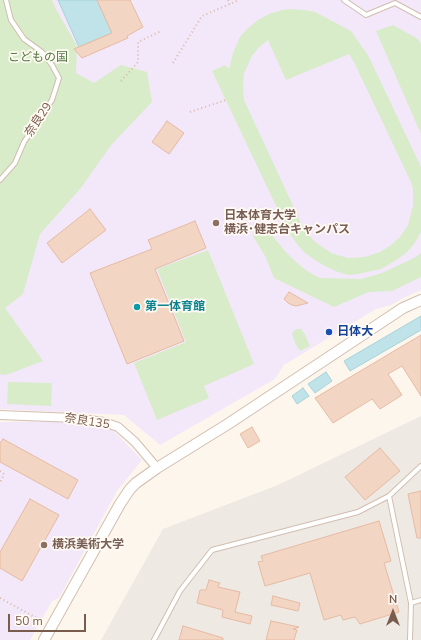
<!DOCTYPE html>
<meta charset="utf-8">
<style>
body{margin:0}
#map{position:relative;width:421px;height:640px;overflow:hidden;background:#fdf6ec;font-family:"Nunito Sans",sans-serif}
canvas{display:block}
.north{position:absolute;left:373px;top:592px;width:40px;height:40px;-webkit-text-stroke:3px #fffaf3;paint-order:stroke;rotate:0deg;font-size:11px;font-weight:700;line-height:16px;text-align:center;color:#7a5c4d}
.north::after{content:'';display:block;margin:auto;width:14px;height:18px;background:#7a5c4d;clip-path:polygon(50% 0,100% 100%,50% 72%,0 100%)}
.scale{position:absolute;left:8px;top:614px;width:78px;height:18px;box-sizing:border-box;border:2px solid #7a5c4d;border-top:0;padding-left:5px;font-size:12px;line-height:14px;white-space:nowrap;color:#7a5c4d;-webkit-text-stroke:3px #fffaf3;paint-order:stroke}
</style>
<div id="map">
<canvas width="421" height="640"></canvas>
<div class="north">N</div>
<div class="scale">50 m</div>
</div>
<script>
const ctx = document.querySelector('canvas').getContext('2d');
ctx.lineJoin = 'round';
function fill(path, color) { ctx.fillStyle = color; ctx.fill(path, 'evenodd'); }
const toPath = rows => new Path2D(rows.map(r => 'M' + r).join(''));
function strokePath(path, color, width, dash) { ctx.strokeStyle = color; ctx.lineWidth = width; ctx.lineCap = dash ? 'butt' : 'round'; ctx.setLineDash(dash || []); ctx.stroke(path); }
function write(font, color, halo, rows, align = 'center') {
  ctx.font = font + ' "Nunito Sans","Noto Sans JP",sans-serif'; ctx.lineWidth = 3.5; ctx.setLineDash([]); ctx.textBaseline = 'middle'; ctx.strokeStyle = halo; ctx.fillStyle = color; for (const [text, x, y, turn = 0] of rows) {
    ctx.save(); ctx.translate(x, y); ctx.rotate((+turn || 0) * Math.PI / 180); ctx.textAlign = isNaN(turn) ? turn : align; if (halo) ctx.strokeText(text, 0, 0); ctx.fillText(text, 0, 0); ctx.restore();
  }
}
fill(toPath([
 [421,416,421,640,101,640,163,529,278,485]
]), '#efe9e4');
fill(toPath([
 [52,0,421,0,421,290,403,298,391,305,376,309,284,365,275,379,160,445,124,415,0,409,0,232,56,9],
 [73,421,112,429,142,460,117,491,59,598,52,601,30,640,0,640,0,422]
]), '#f3e8fa');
fill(toPath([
 [0,0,52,0,56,9,77,46,76,73,94,83,121,65,147,72,152,102,112,144,80,189,40,234,23,294,5,308,43,361,6,375,0,374],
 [290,9,305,10,315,12,351,31,369,57,421,167,421,232,415,243,406,253,395,261,381,269,358,274,348,275,338,272,327,267,318,262,305,253,297,244,287,229,212,71,225,65,229,69,233,53,240,37,247,29,258,20,269,14,282,10],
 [268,40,286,80,349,54,354,62,411,182,413,189,413,206,408,225,400,237,391,245,380,252,365,257,348,258,331,253,315,242,307,233,301,223,244,100,243,85,244,73,252,56,259,47],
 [393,25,418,39,421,44,421,134,376,31],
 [255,227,271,234,284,250,297,263,307,271,320,278,361,279,382,273,416,257,421,253,421,277,392,291,369,292,334,307,274,278,265,256,253,236],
 [208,250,254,364,204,386,209,398,157,420,134,363,186,342,157,269],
 [297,329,301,329,304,333,310,346,300,351,295,343,292,333,294,331],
 [8,382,52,383,51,406,7,404]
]), '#d8ecc9');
const water = toPath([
 [58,0,97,0,112,33,79,47,58,0],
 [421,316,421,330,350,371,344,361,421,316],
 [326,372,332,381,315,393,308,384,326,372],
 [303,388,309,396,297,404,292,396,303,388]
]);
fill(water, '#bfe3e8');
strokePath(water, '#a5d3da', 1);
const building = toPath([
 [97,0,130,0,143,27,127,36,128,38,82,58,74,49,112,33,97,0],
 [167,121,184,133,169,154,152,142,167,121],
 [90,209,106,230,62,263,47,243,90,209],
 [195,221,206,248,155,269,184,341,127,364,90,273,152,249,148,240,195,221],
 [289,292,308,303,296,306,292,305,288,303,284,299,289,292],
 [421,335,421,396,402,366,388,374,402,395,380,409,372,399,333,423,315,398,421,335],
 [252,427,260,441,248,448,240,434,252,427],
 [3,439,78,480,68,499,0,462,0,443,3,439],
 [380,448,400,471,365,500,345,477,380,448],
 [421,491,421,538,417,538,408,494,421,491],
 [30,499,59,515,22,581,0,568,0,552,30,499],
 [379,521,391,561,384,563,399,612,360,624,355,617,343,620,341,615,324,620,310,573,265,586,258,562,263,561,261,556,379,521],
 [209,580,220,583,218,587,240,592,235,612,252,616,250,624,222,617,223,610,197,603,200,590,206,590,209,580],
 [273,596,300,603,298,611,271,605,273,596],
 [271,621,299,627,293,629,297,630,294,640,266,640,271,621],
 [183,626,223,638,223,640,179,640,183,626]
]);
fill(building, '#f3d5c3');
strokePath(building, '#e6bba3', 1);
const service = toPath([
 [344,0,366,15,395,3,421,17],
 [0,180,15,163,24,142,52,100,59,78,52,65,42,52,24,39,11,20,6,0],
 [389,496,411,603,410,640],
 [411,603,421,600],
 [154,640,180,591,212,550,358,512,389,496,421,466]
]);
const minor = toPath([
 [0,415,75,418,104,422,118,427,135,442,157,468]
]);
const tertiary = toPath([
 [44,640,120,504,130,489,136,483,157,468,228,424,403,308,421,300]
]);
strokePath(service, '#d1beb0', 6);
strokePath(minor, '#d1beb0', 10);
strokePath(tertiary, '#d1beb0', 12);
strokePath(toPath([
 [228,0,230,4],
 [173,63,202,16,239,0],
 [121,81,138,62,138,42,161,31],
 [190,112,226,100],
 [0,471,4,474,0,483],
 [0,598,42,621]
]), '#d9b8a5', 2, [1, 3]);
strokePath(service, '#fff', 4);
strokePath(minor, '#fff', 8);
strokePath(tertiary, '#fff', 10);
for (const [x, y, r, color] of [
 [216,223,4,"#8d6e63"],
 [137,307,4,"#0f9aa8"],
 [329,332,4,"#1a4fb4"],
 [44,545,4,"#8d6e63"]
]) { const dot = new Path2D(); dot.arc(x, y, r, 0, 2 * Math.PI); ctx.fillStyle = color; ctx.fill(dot); strokePath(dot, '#fffaf3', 1.5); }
write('12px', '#537a41', '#fffaf3', [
 ["こどもの国",38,58]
]);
write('12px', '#7a5c4d', '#fffaf3', [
 ["奈良29",39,120,-56],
 ["奈良135",87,422,9]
]);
write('bold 12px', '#785e54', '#fffaf3', [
 ["日本体育大学",224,216],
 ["横浜･健志台キャンパス",224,230],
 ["横浜美術大学",52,545]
], 'left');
write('bold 12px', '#0d838f', '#fffaf3', [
 ["第一体育館",145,307]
], 'left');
write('bold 12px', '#164399', '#fffaf3', [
 ["日体大",337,332]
], 'left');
</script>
